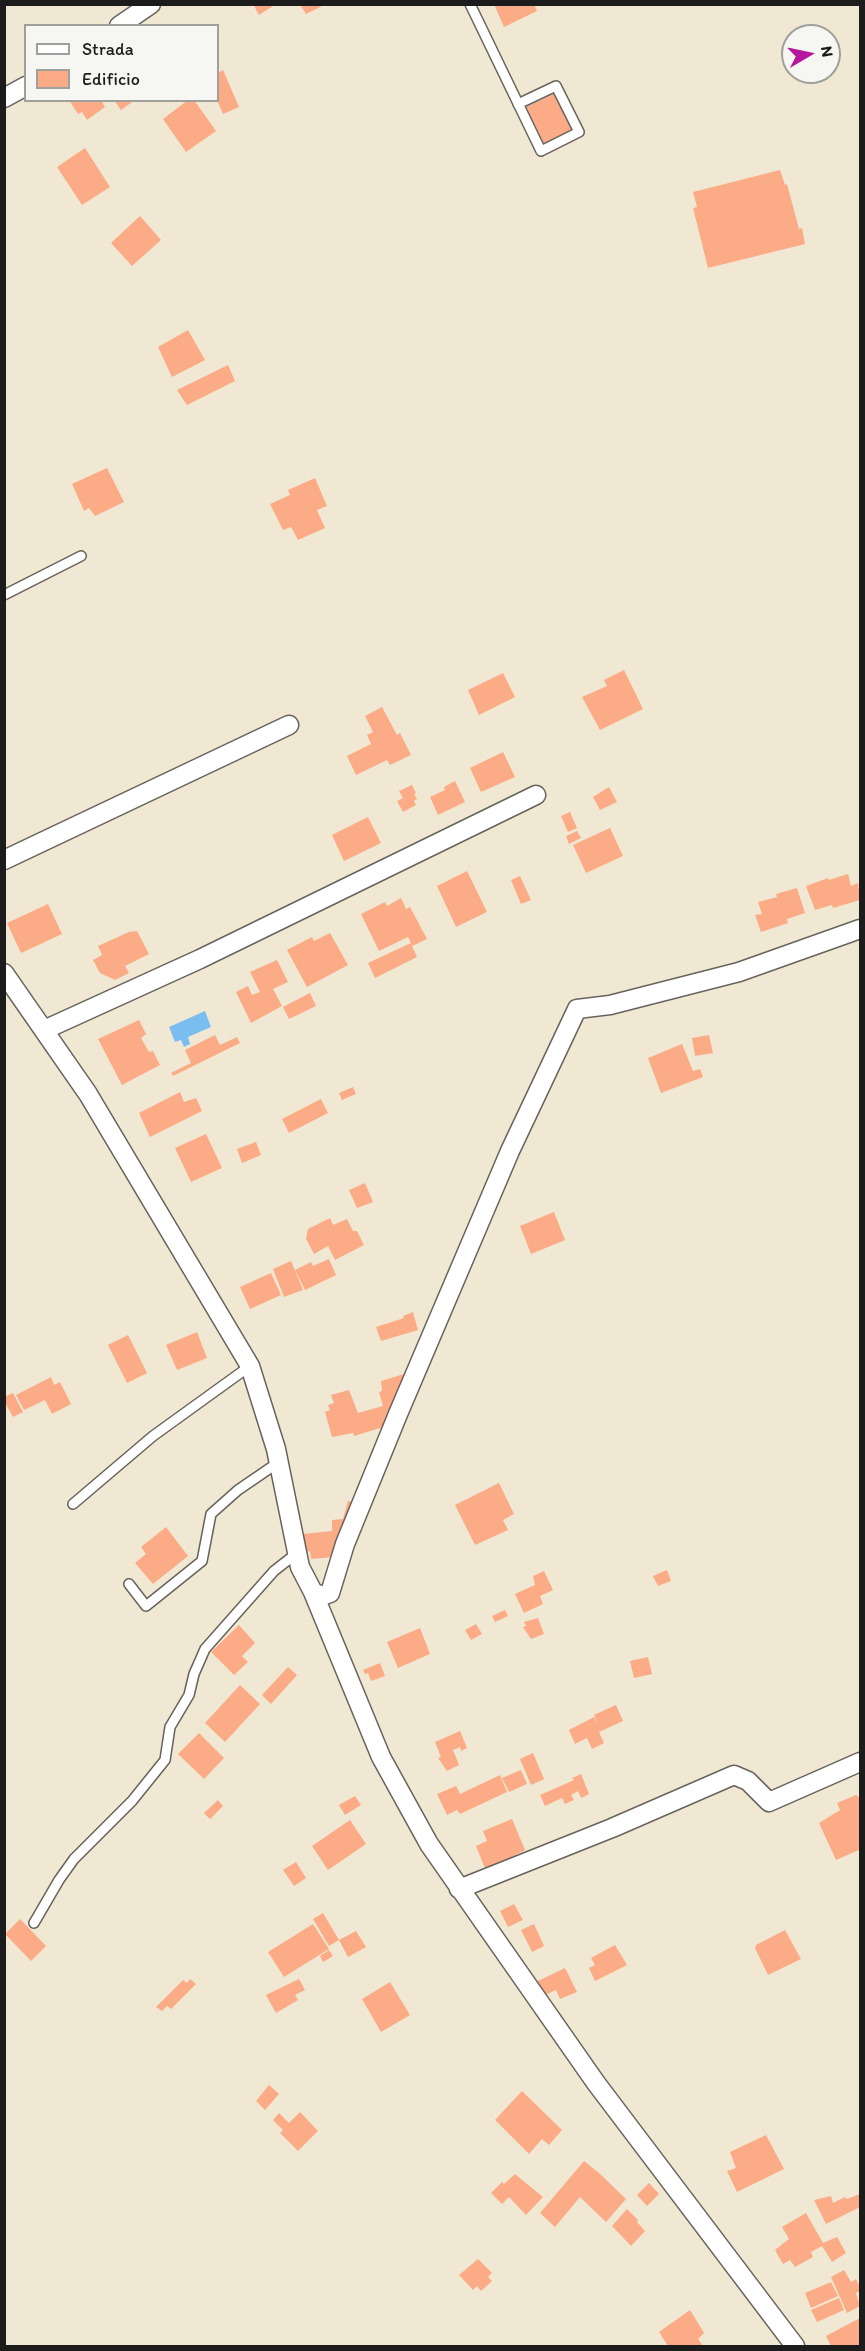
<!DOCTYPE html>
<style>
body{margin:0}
#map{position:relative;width:865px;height:2351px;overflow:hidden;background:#f1e8d3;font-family:Itim,sans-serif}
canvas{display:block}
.frame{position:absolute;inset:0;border:6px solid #1c1c1c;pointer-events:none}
.legend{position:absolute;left:24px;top:24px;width:195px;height:78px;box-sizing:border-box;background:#f6f6f2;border:2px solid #9f9f9c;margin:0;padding:8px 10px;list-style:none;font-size:18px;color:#1c1c1c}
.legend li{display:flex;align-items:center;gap:12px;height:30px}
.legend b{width:30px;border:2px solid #9f9f9c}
.north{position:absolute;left:781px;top:24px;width:60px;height:60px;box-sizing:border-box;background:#f6f6f2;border:2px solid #9f9f9c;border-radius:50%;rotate:81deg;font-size:16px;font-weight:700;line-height:24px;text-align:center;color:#1c1c1c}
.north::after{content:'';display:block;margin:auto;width:21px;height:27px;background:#b5179e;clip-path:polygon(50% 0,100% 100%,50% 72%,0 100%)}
</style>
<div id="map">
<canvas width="865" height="2351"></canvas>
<div class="frame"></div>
<ul class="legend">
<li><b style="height:8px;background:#fff"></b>Strada</li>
<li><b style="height:16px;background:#fbab85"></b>Edificio</li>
</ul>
<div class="north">N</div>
</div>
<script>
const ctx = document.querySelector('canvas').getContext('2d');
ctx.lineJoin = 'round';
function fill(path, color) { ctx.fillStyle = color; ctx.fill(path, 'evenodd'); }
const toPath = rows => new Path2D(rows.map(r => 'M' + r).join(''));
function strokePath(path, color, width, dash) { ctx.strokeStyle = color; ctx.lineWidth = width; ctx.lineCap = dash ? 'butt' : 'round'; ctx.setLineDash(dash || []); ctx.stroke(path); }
fill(toPath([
 [205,1011,211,1027,188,1037,190,1044,184,1047,181,1040,175,1042,169,1027]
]), '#7abef0');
fill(toPath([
 [253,4,276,4,259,15],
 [304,4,326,4,306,14,301,6],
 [494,4,534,4,537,11,504,27],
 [223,70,239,107,223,114,217,100,218,73],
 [554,94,572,130,544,144,526,107],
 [69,100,101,100,105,107,87,120,82,112,78,114],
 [114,100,135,100,121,110],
 [188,100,194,100,216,131,186,152,163,119],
 [85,148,110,187,82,205,57,167],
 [780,170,785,185,787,184,799,229,802,228,805,244,708,268,693,208,697,207,693,192],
 [140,216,161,240,132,266,111,243],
 [188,330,205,360,172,377,158,347],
 [228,365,235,381,187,405,177,390],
 [107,468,124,502,95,516,89,508,84,511,72,484],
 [315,478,327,506,317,510,325,528,298,540,291,527,283,530,270,504,290,495,288,490],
 [624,670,643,709,600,730,582,697,607,686,604,680],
 [503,673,515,697,479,715,468,690],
 [382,707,397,735,400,733,411,755,390,765,387,760,356,775,347,756,371,744,367,735,373,732,365,716],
 [503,752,515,777,481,792,470,768],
 [455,781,465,802,438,815,430,797,445,790,444,787],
 [412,785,416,793,414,794,417,799,414,801,416,805,403,812,397,801,403,798,399,791],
 [609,787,617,802,600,810,593,797],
 [570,812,577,828,568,832,561,816],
 [368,817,381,843,344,861,332,835],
 [610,828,623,856,586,873,573,845],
 [577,831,581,838,569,844,566,836],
 [467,871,487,912,456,927,437,886],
 [848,874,851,886,858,883,860,900,833,908,832,905,815,910,806,886,828,878,829,880],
 [520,876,531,900,521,904,511,880],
 [797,888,805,913,787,919,788,923,761,932,755,915,762,914,758,902,777,897,776,894],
 [401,898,406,909,410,907,427,939,412,946,417,957,375,978,368,963,411,943,408,937,379,951,361,914,385,902,387,906],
 [48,904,62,934,21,953,7,923],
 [137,931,149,954,125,966,129,973,115,980,100,973,93,960,102,955,98,946,129,932],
 [330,933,348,965,307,987,287,950,312,937,314,941],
 [277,960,288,982,273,989,282,1006,251,1023,236,992,248,986,252,995,260,992,250,972],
 [310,993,316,1006,289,1019,283,1007],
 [139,1020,146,1034,141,1038,149,1052,153,1051,160,1065,122,1085,98,1039],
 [215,1035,220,1045,237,1037,240,1043,173,1076,171,1073,191,1063,185,1050],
 [709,1035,713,1053,695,1056,692,1038],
 [682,1044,693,1071,700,1069,703,1077,661,1093,648,1058],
 [353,1087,356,1094,342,1100,339,1093],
 [180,1092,184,1102,196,1098,202,1111,150,1137,139,1113],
 [321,1099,328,1113,289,1133,282,1119],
 [206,1134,222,1168,191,1182,175,1148],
 [256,1142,261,1155,242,1163,237,1149],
 [365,1183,373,1202,357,1208,349,1190],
 [554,1212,565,1240,531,1254,520,1226],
 [330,1218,333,1225,347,1219,353,1231,357,1231,364,1245,335,1260,328,1246,314,1254,306,1239,308,1229],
 [329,1259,336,1275,305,1290,295,1270,311,1262,313,1266],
 [291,1261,303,1290,284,1297,273,1269],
 [271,1273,281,1295,250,1309,240,1287],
 [413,1312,418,1330,381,1341,376,1327,404,1318,403,1316],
 [197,1332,207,1358,177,1370,166,1345],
 [128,1335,147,1373,127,1383,108,1345],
 [404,1374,407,1378,390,1425,354,1436,353,1433,332,1437,325,1412,330,1410,328,1405,334,1403,331,1395,349,1390,358,1413,383,1406,379,1392,382,1391,381,1381],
 [51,1377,54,1385,60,1382,71,1404,52,1414,45,1400,24,1410,16,1395],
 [13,1393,23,1412,13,1417,4,1401,4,1397],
 [499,1483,514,1514,503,1520,508,1530,475,1545,455,1505],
 [348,1501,357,1502,334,1557,311,1559,310,1551,306,1552,307,1547,304,1547,302,1534,332,1531,332,1520,343,1519],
 [166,1527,188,1556,153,1584,135,1563,146,1554,141,1547],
 [667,1570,671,1581,658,1586,653,1576],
 [544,1571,553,1590,540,1596,543,1604,524,1613,515,1594,535,1585,533,1576],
 [505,1610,508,1616,495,1622,492,1616],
 [538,1618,544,1634,531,1639,523,1627,526,1626,524,1622],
 [476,1624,482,1634,471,1640,465,1630],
 [239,1625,255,1643,242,1656,248,1662,234,1675,211,1652],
 [420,1628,430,1654,398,1668,387,1642],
 [648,1657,652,1674,634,1678,630,1661],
 [380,1663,385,1676,371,1681,368,1673,365,1674,363,1670],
 [288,1667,297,1675,271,1704,262,1695],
 [240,1685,260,1704,225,1742,205,1723],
 [616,1705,623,1721,599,1732,604,1743,592,1749,587,1738,575,1744,569,1730,594,1717,598,1725,594,1715],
 [460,1731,467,1748,461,1751,460,1747,453,1750,459,1765,447,1771,438,1758,441,1757,435,1742],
 [199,1733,224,1758,204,1779,178,1754],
 [533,1753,544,1779,531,1785,520,1759],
 [521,1770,527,1784,509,1792,502,1778],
 [581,1774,589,1794,581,1798,578,1791,571,1795,574,1800,565,1804,562,1798,545,1806,540,1795,574,1780,572,1778],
 [500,1775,507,1792,460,1814,457,1810,447,1815,437,1794,456,1786,460,1794],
 [856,1795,860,1798,860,1854,859,1850,836,1860,819,1823,840,1810,837,1803],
 [355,1796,361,1805,345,1815,339,1805],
 [218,1800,223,1806,210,1819,204,1813],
 [512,1819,525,1850,504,1861,507,1868,488,1876,476,1846,487,1841,483,1831],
 [350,1820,366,1844,328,1870,312,1846],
 [296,1862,306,1878,294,1886,283,1870],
 [514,1904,523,1920,508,1927,500,1911],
 [323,1913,339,1940,329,1946,313,1919],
 [20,1919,46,1946,31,1961,5,1934],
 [313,1924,329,1949,284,1977,268,1952],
 [534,1924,544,1946,532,1952,521,1930],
 [785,1930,801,1959,768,1975,755,1948,756,1945],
 [356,1931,366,1947,348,1957,339,1940],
 [615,1945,627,1965,595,1981,589,1968,595,1965,591,1958],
 [329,1950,333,1956,323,1962,320,1956],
 [565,1968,577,1992,560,1999,556,1990,543,1996,536,1982],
 [190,1979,196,1984,171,2009,167,2006,162,2011,156,2007,183,1980,187,1983],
 [299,1979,305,1990,295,1995,298,2000,276,2013,266,1995],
 [390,1982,410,2015,381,2032,362,1999],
 [269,2085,279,2094,265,2110,256,2101],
 [522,2091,562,2130,549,2145,542,2139,529,2154,495,2120],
 [300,2112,318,2131,298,2151,280,2133,283,2130,273,2120,279,2113,289,2123],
 [766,2135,784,2169,737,2192,727,2171,736,2168,730,2152],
 [584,2161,599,2173,626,2199,606,2222,580,2197,555,2227,540,2213],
 [515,2174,543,2197,526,2215,509,2197,502,2204,491,2193,502,2182,504,2184],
 [649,2183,659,2194,647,2206,637,2195],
 [860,2194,860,2207,826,2224,814,2200,831,2196,833,2203,845,2197,847,2199],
 [627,2209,638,2220,637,2222,645,2231,631,2246,612,2226],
 [806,2213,823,2243,837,2237,846,2253,832,2262,822,2246,811,2252,813,2257,795,2267,790,2260,783,2264,775,2250,789,2239,782,2227],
 [478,2259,492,2273,488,2277,492,2281,481,2291,477,2286,473,2290,459,2275],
 [844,2270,851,2282,856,2279,860,2287,860,2291,856,2293,860,2306,847,2313,831,2277],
 [831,2282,838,2296,811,2308,805,2293],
 [839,2298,844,2310,817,2322,811,2310],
 [690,2310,704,2333,698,2339,703,2346,668,2346,659,2332],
 [860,2318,860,2346,831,2346,826,2336]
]), '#fbab85');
const service = toPath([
 [470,4,541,151,579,132,556,86,518,104],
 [4,595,81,556],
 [73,1504,153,1436,250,1366],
 [129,1584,146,1606,202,1561,211,1514,238,1490,279,1462],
 [34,1923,59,1880,74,1859,132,1801,165,1760,170,1727,189,1695,194,1674,205,1649,274,1571,297,1553]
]);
const minor = toPath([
 [119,26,151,4],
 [4,98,26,86],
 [4,860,289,725],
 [4,973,88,1094,250,1366,276,1449,300,1567,313,1592,381,1757,429,1844,596,2083,795,2346],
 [44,1030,200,959,536,795],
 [313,1592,322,1596,330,1593,345,1544,398,1414,510,1151,577,1009,610,1005,739,972,860,929],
 [459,1889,612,1828,734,1775,748,1781,769,1802,860,1762]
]);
strokePath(service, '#67635c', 12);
strokePath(minor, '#67635c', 21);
strokePath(service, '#fff', 9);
strokePath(minor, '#fff', 18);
</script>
